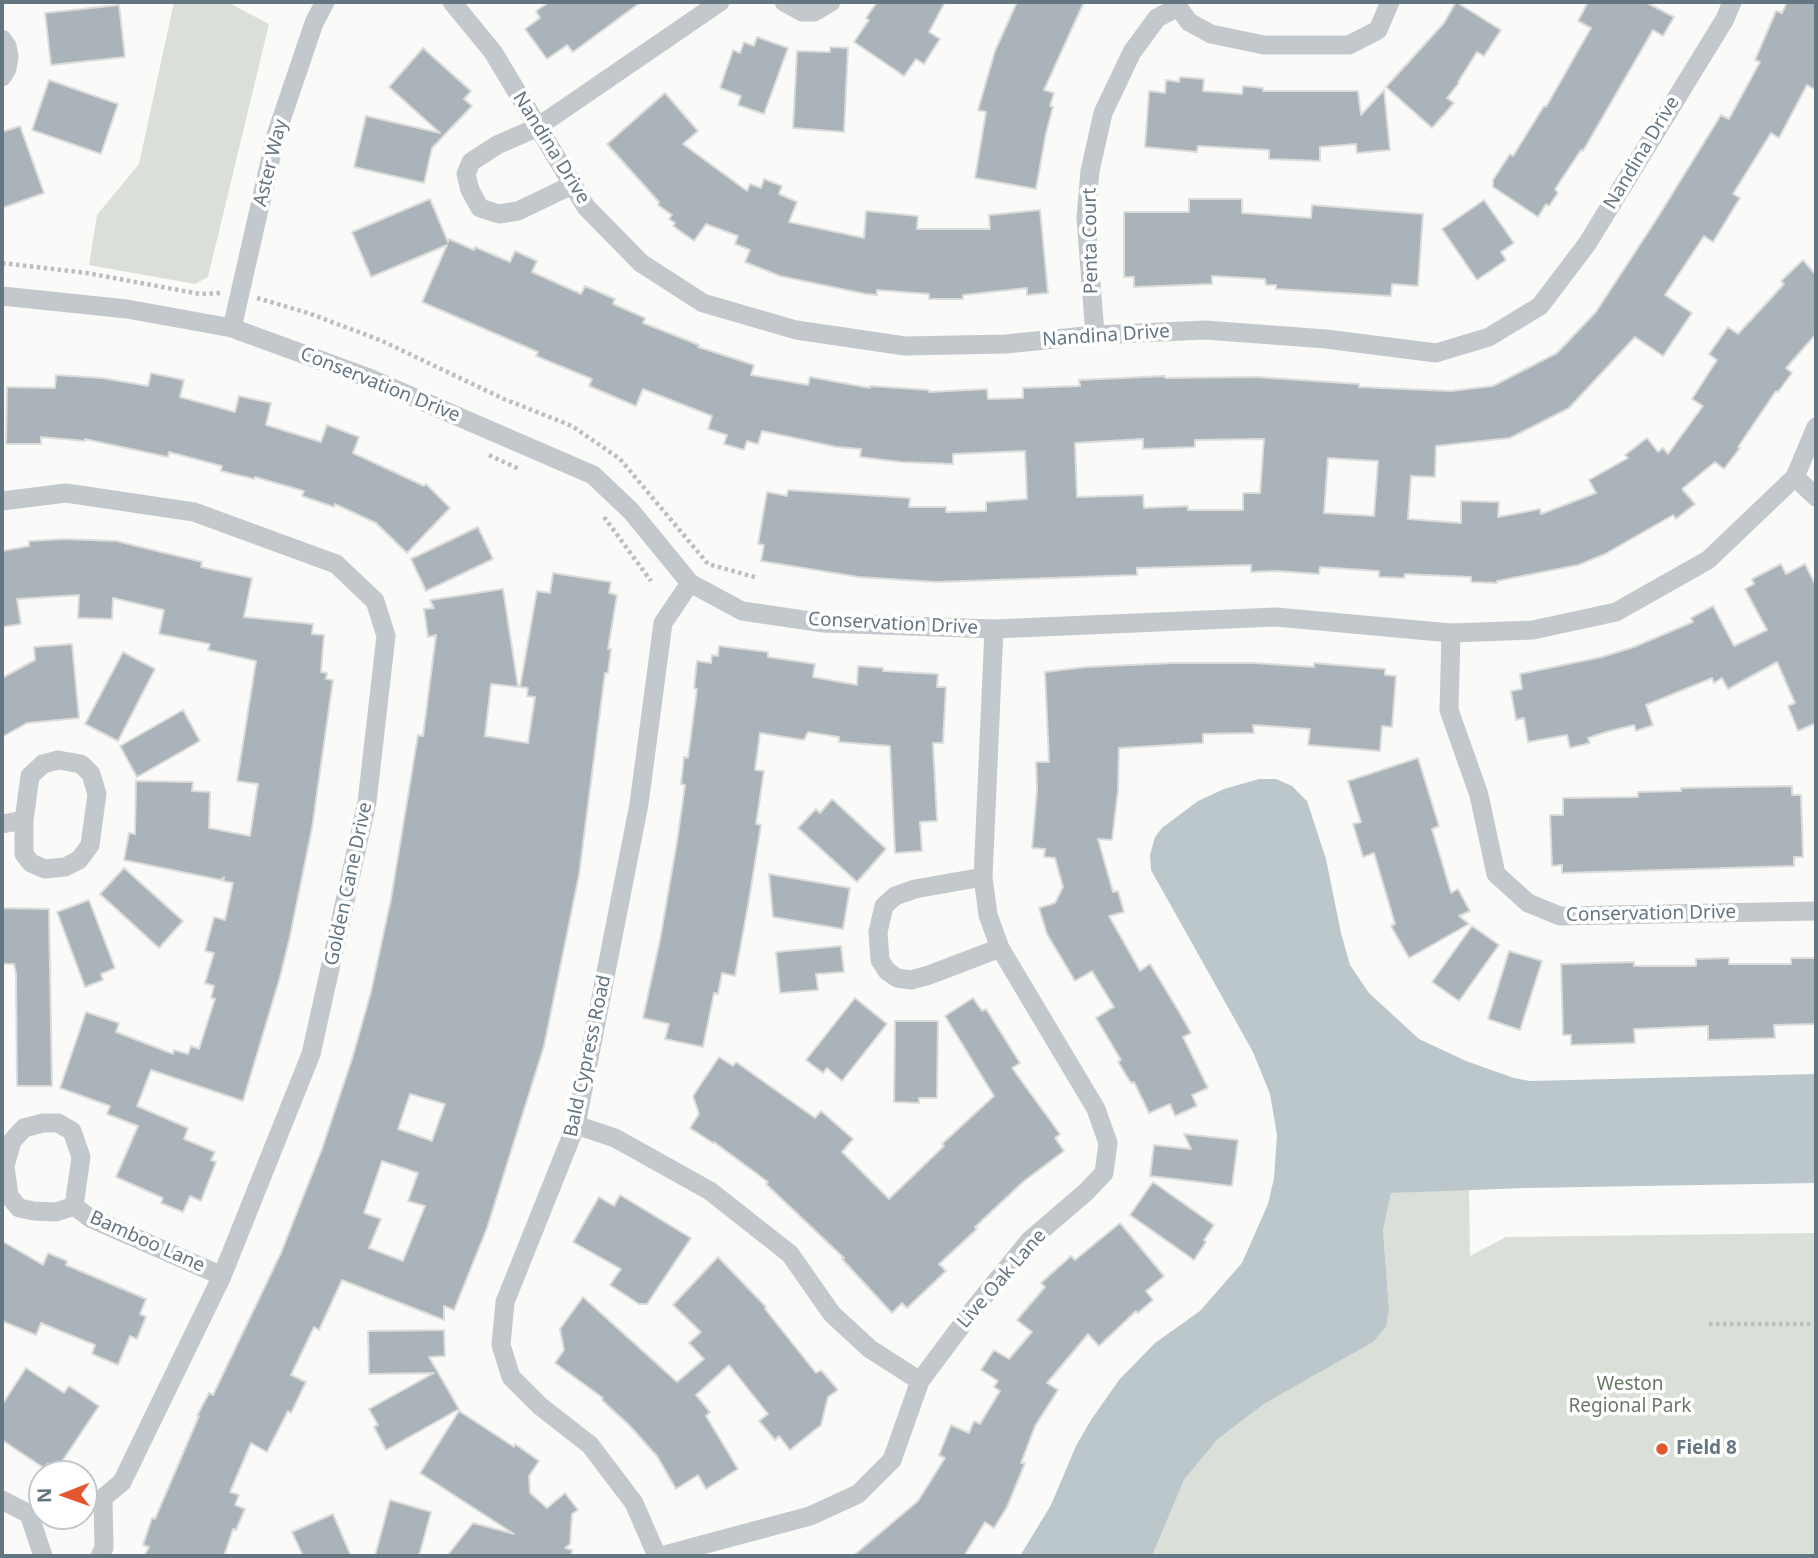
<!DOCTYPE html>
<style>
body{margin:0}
#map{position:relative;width:1818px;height:1558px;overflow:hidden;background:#fafaf8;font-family:"Noto Sans",sans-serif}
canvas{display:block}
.frame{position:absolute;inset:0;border:4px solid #657683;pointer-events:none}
.north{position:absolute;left:28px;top:1460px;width:70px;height:70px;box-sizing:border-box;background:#fff;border:2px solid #c1c8cd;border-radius:50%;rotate:269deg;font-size:19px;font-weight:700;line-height:28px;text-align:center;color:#657683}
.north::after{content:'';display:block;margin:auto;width:24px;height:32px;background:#e4572e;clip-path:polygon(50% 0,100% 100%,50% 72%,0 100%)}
</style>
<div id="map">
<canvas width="1818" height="1558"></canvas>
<div class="frame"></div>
<div class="north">N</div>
</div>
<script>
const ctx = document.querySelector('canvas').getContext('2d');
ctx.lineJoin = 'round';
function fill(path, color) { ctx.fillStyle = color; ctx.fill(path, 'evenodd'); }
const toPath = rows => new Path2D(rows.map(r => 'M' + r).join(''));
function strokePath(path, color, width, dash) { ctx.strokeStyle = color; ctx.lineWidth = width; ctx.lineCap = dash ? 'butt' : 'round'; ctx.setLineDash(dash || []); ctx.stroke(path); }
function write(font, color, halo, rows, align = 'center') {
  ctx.font = font + ' "Noto Sans",sans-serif'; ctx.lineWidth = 7; ctx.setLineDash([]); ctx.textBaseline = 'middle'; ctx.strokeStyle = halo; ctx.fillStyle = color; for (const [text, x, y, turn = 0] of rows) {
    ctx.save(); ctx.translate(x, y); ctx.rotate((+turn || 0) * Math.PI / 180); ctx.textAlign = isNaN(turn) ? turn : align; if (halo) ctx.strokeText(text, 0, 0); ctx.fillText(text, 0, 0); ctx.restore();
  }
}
fill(toPath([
 [174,2,227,2,269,24,208,277,195,284,89,265,97,215,139,164],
 [1469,1189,1470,1256,1506,1237,1816,1233,1816,1556,1152,1556,1184,1480,1218,1439,1264,1404,1373,1342,1389,1309,1383,1230,1391,1193]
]), '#dadfd7');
fill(toPath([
 [1259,779,1276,779,1292,786,1307,801,1326,859,1341,933,1350,965,1369,993,1419,1039,1466,1061,1514,1078,1530,1081,1816,1074,1816,1183,1525,1188,1391,1193,1383,1230,1389,1309,1386,1326,1373,1342,1264,1404,1218,1439,1184,1480,1152,1556,1020,1556,1051,1505,1076,1446,1091,1420,1119,1380,1155,1343,1200,1311,1242,1263,1268,1204,1274,1178,1277,1135,1270,1094,1253,1052,1151,870,1150,855,1155,837,1162,828,1198,801,1224,789]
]), '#bbc7cb');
const building = toPath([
 [549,2,641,2,573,52,567,45,547,59,525,29,540,18,536,11,549,2],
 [877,2,945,2,929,32,940,39,924,64,916,59,904,76,854,42,869,20,866,18,877,2],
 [1017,2,1084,2,1044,90,1054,93,1050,106,1053,107,1046,133,1036,189,975,178,986,112,978,110,995,51,1017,2],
 [1456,2,1501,30,1484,56,1477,52,1458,82,1459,83,1447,98,1454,103,1432,128,1386,87,1444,23,1456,2],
 [1588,2,1645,2,1674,17,1663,36,1653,30,1583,151,1581,150,1555,189,1558,193,1549,206,1546,204,1538,217,1493,187,1493,180,1510,154,1513,156,1544,106,1546,107,1591,28,1578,21,1588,2],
 [1787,2,1816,2,1816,90,1807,85,1779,138,1771,133,1733,194,1740,198,1713,242,1704,236,1665,295,1692,313,1663,356,1635,337,1569,408,1510,438,1436,446,1435,477,1411,476,1408,519,1461,523,1461,501,1499,502,1498,517,1540,509,1541,514,1596,493,1589,480,1628,458,1625,455,1647,438,1658,452,1663,448,1668,454,1703,406,1692,399,1717,360,1709,354,1728,327,1738,334,1784,284,1781,281,1803,260,1816,275,1816,334,1786,368,1792,373,1778,392,1776,391,1738,447,1740,448,1724,469,1715,462,1682,489,1695,504,1676,519,1673,515,1605,554,1578,565,1497,581,1497,583,1471,582,1471,577,1405,574,1404,578,1379,577,1379,571,1320,567,1319,574,1276,571,1251,572,1251,565,1137,568,1137,575,936,582,859,577,761,561,764,545,758,544,767,492,787,496,788,490,910,498,909,507,946,507,946,512,986,511,986,502,1027,499,1025,451,953,454,953,464,901,462,860,457,861,449,837,447,762,431,758,444,747,441,744,450,724,444,727,435,708,429,712,416,643,389,636,406,589,386,592,379,536,356,538,352,422,302,447,245,371,277,352,232,430,199,448,242,449,239,474,250,475,247,510,262,515,251,537,261,532,272,581,294,585,286,615,299,613,304,645,318,643,323,699,345,698,347,754,365,751,375,808,385,810,377,870,388,870,386,929,390,929,392,987,389,988,399,1023,398,1023,388,1080,386,1079,380,1165,376,1165,378,1256,377,1359,384,1359,387,1451,391,1493,386,1557,353,1596,312,1658,217,1721,115,1729,119,1760,62,1755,60,1776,11,1782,13,1787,2],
 [1143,439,1143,449,1195,447,1195,440,1264,439,1260,493,1243,493,1243,510,1188,510,1188,506,1144,508,1143,495,1077,497,1075,443,1143,439],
 [1328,458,1378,461,1374,516,1324,513,1328,458],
 [119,5,125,57,51,65,45,13,119,5],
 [757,37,788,48,764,114,738,105,741,96,720,88,733,50,740,53,744,42,754,46,757,37],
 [830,47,848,48,844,132,793,128,797,51,830,52,830,47],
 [423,48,471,91,464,99,472,106,432,148,424,183,354,167,366,116,440,133,389,87,423,48],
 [1180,77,1204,79,1203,91,1242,94,1243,86,1263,88,1263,91,1358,91,1361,115,1384,90,1390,150,1357,153,1356,144,1320,147,1320,161,1269,159,1269,150,1198,146,1197,152,1145,147,1149,91,1165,93,1166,80,1179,82,1180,77],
 [49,80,118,104,101,154,32,130,49,80],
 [665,93,698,131,683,144,747,191,750,184,761,188,764,179,782,186,779,194,797,202,789,222,864,238,866,211,918,216,917,229,990,229,989,215,1040,210,1048,293,1027,295,1027,288,963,295,963,299,929,299,929,294,877,290,877,295,866,294,780,276,745,262,750,250,735,244,738,236,706,224,694,241,673,226,675,223,669,219,672,215,658,205,659,202,607,144,665,93],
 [20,126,44,193,2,208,2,132,20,126],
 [1189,199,1242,199,1242,213,1311,218,1312,205,1423,214,1418,286,1392,284,1391,296,1276,289,1276,285,1266,285,1265,279,1212,276,1212,284,1134,287,1134,277,1124,277,1124,212,1189,212,1189,199],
 [1484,200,1514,243,1501,252,1506,260,1477,280,1442,229,1484,200],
 [151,373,184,380,180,397,235,412,239,396,271,403,266,425,321,442,327,425,359,437,353,453,424,486,426,484,450,508,407,553,376,523,335,504,334,507,302,496,304,491,255,477,254,479,221,471,222,466,169,452,168,457,85,439,85,441,41,437,41,444,6,444,7,387,55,388,56,375,102,378,148,386,151,373],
 [478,527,493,559,426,591,411,559,478,527],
 [64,539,116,541,202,562,201,567,252,578,244,617,313,624,312,634,324,635,321,672,327,673,326,679,333,680,312,828,290,936,280,977,243,1101,151,1070,137,1106,188,1128,184,1139,215,1152,211,1160,216,1162,201,1201,190,1196,183,1212,161,1203,163,1198,116,1177,138,1126,107,1114,110,1106,60,1088,86,1012,119,1023,116,1032,173,1054,174,1050,188,1054,191,1046,199,1049,215,999,211,998,214,986,205,983,214,953,205,951,214,917,225,920,233,883,223,881,224,877,221,880,124,860,129,833,135,834,136,781,193,782,192,791,210,792,209,828,250,836,258,784,237,781,256,661,208,650,210,644,159,634,164,610,113,598,112,619,78,618,79,595,17,599,21,624,2,627,2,551,29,546,29,541,64,539],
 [1781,564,1786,574,1805,564,1816,586,1816,723,1798,731,1788,706,1795,703,1777,662,1728,689,1722,678,1714,683,1712,678,1646,705,1653,725,1636,731,1634,725,1606,732,1588,738,1590,743,1570,748,1567,735,1528,742,1524,718,1516,720,1511,691,1522,689,1520,674,1602,657,1634,647,1693,622,1691,618,1713,606,1734,646,1767,630,1745,589,1754,584,1752,579,1781,564],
 [553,573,611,582,609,593,617,595,608,649,611,649,608,673,605,673,579,875,544,1046,487,1228,454,1310,444,1306,444,1320,342,1280,319,1330,314,1327,291,1375,306,1382,291,1413,288,1411,267,1452,251,1443,230,1492,239,1495,235,1505,245,1509,236,1530,233,1529,224,1556,144,1556,149,1547,143,1545,152,1518,155,1519,199,1416,197,1416,209,1393,213,1395,281,1253,322,1149,352,1059,371,992,391,899,418,735,423,736,436,635,428,637,424,609,434,608,430,600,503,589,518,687,491,684,485,736,528,743,535,697,527,696,528,688,520,687,537,591,550,593,553,573],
 [410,1094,445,1104,432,1141,398,1129,410,1094],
 [382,1161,418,1173,408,1201,425,1206,403,1261,369,1248,381,1219,364,1213,382,1161],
 [72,644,79,718,27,723,2,737,2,678,35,660,34,647,72,644],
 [719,646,768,652,768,657,815,664,813,677,857,685,858,666,883,668,883,671,938,674,937,687,946,687,943,743,933,743,937,821,920,822,922,851,895,853,890,746,839,742,839,737,808,732,804,740,760,733,755,770,764,771,756,824,761,825,749,900,735,976,722,973,718,994,714,993,703,1047,665,1039,669,1024,643,1018,660,940,677,842,685,785,681,784,684,757,688,758,697,689,694,688,697,661,711,663,712,655,718,656,719,646],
 [123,652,155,669,118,741,85,724,123,652],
 [1173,663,1254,663,1314,667,1314,663,1385,669,1385,675,1396,676,1392,727,1382,726,1380,751,1308,745,1310,729,1253,725,1254,733,1203,734,1203,743,1119,748,1118,790,1112,840,1098,839,1113,892,1118,891,1124,912,1109,916,1140,971,1150,964,1178,1010,1191,1033,1183,1037,1208,1088,1192,1095,1197,1106,1175,1116,1170,1104,1149,1113,1134,1082,1131,1083,1118,1062,1121,1060,1096,1018,1114,1007,1092,971,1075,981,1047,934,1039,908,1055,903,1063,887,1055,858,1044,857,1045,849,1032,848,1037,790,1036,762,1049,762,1045,672,1087,667,1173,663],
 [183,710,200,741,137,777,120,746,183,710],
 [1418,758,1439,826,1432,829,1451,893,1458,889,1470,911,1459,916,1469,924,1409,958,1391,926,1395,924,1374,853,1363,857,1353,824,1361,822,1348,781,1418,758],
 [1792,786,1792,795,1801,795,1803,857,1794,857,1794,866,1562,873,1562,865,1552,866,1550,815,1563,815,1563,798,1638,797,1638,792,1681,791,1681,788,1792,786],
 [832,799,886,849,857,882,798,828,816,809,820,813,832,799],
 [124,868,183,921,159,948,100,894,124,868],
 [769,874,850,888,843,929,773,917,769,874],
 [89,900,115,968,101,974,103,980,85,987,57,912,89,900],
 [2,908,49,909,52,1086,17,1086,16,974,14,964,2,964,2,908],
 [1472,926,1499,945,1459,1001,1432,982,1472,926],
 [841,946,844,972,816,974,818,990,780,993,776,952,841,946],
 [1509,951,1542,961,1520,1030,1488,1019,1509,951],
 [1729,958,1729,964,1791,964,1791,958,1815,958,1816,1024,1774,1025,1775,1038,1708,1040,1708,1026,1634,1029,1635,1043,1571,1045,1571,1035,1563,1035,1561,964,1634,962,1634,966,1696,966,1696,959,1729,958],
 [855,998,887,1024,842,1081,827,1068,823,1073,806,1060,855,998],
 [973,998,982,1011,986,1009,1020,1063,1012,1068,1060,1134,1055,1138,1064,1151,1024,1181,975,1227,977,1229,939,1264,946,1271,907,1308,902,1303,892,1313,842,1259,844,1258,766,1184,768,1182,714,1142,713,1143,690,1128,699,1114,693,1096,719,1057,733,1066,736,1062,815,1118,821,1111,853,1139,842,1152,889,1199,944,1146,942,1144,994,1096,945,1016,973,998],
 [895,1021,938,1021,937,1098,919,1098,919,1103,894,1102,895,1021],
 [1184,1134,1238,1140,1232,1186,1150,1176,1154,1145,1191,1149,1184,1134],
 [1153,1182,1214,1225,1204,1240,1206,1242,1194,1260,1130,1215,1153,1182],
 [620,1195,691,1238,647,1304,639,1304,610,1285,621,1269,573,1242,599,1197,614,1206,620,1195],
 [1120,1223,1164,1276,1146,1291,1153,1300,1138,1313,1136,1311,1099,1346,1088,1334,1047,1383,1058,1390,1035,1426,1021,1463,1025,1463,1007,1507,994,1528,985,1522,964,1556,853,1556,918,1501,945,1458,939,1455,951,1425,969,1433,974,1421,980,1424,1000,1391,994,1387,998,1381,981,1370,994,1350,1009,1359,1032,1332,1017,1320,1045,1287,1041,1283,1071,1256,1075,1260,1120,1223],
 [2,1241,43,1265,48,1253,67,1261,66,1265,146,1299,140,1314,146,1317,137,1339,130,1336,118,1365,92,1354,95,1345,41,1323,36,1335,2,1321,2,1241],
 [718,1257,766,1307,765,1309,816,1373,821,1370,838,1390,828,1397,821,1425,790,1450,779,1436,775,1440,759,1421,768,1414,729,1365,696,1395,710,1412,706,1416,738,1469,706,1489,698,1475,676,1489,657,1456,629,1425,602,1400,603,1398,555,1363,564,1350,560,1329,583,1297,677,1382,704,1359,689,1343,701,1332,673,1305,718,1257],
 [444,1330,445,1356,429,1357,459,1409,386,1450,374,1427,378,1425,369,1409,434,1373,369,1374,368,1331,444,1330],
 [26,1368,64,1393,69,1386,99,1406,57,1469,48,1463,44,1468,2,1440,2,1405,26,1368],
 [459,1411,514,1447,515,1444,539,1461,529,1476,530,1493,547,1508,565,1493,578,1510,572,1514,570,1544,565,1548,572,1550,571,1556,447,1556,473,1523,514,1534,420,1473,459,1411],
 [390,1500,431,1512,419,1556,375,1556,390,1500],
 [333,1514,351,1556,303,1556,292,1532,333,1514]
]);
fill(building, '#aab3b9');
strokePath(building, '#dcdcda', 2);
strokePath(toPath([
 [2,263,87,273,200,294,221,293],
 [257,298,308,313,380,340,504,399,572,426,620,459,708,564,758,578],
 [489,455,519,469],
 [604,517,651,581],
 [1709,1324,1816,1324]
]), '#bbbfc2', 4.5, [3.5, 3.5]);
strokePath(toPath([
 [452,2,493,52,586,207,641,263,703,303,796,330,905,346,1006,344,1095,335,1205,330,1326,339,1436,353,1489,337,1540,306,1587,244,1725,19,1732,2],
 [784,2,802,12,814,12,831,2],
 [1178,2,1178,7,1189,22,1211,34,1264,45,1349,45,1378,30,1390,2],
 [2,39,7,46,9,57,7,69,2,77],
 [572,185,518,211,499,214,480,208,470,190,466,174,471,162,497,145,536,128,720,2],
 [2,296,127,309,232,328,369,378,593,475,631,511,690,583,742,611,824,623,994,629,1276,617,1451,633,1533,630,1616,612,1708,560,1795,477,1816,427],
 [232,328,276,135,314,23,325,2],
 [1095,335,1086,218,1090,171,1103,113,1132,52,1157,18,1178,7],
 [1795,477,1816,497],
 [2,501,66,493,194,512,336,564,375,601,386,636,367,802,311,1054,222,1276,122,1482,103,1498,84,1505],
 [1451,633,1449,710,1479,795,1496,874,1528,903,1560,916,1816,911],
 [58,760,81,764,91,774,97,794,90,845,79,860,65,867,45,869,31,863,24,854,24,820,30,776,43,764,58,760],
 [2,824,24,820],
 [983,877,915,889,895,896,884,906,878,932,880,960,887,971,897,978,911,980,929,975,1000,948],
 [576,1125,615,1138,710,1191,790,1254,832,1314,870,1349,920,1381],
 [74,1206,56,1212,34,1211,19,1208,9,1196,5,1166,12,1141,24,1128,43,1123,58,1123,72,1131,81,1157,74,1206,90,1218,222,1276],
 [2,1500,29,1514,41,1514],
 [29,1514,43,1556],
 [100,1556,104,1548,103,1498],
 [657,1556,634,1503,590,1445,540,1406,511,1377,501,1345,505,1302,576,1125,639,804,663,623,690,583],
 [661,1556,810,1516,858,1494,892,1460,920,1381,976,1306,1030,1240,1086,1192,1104,1173,1108,1143,1096,1109,1000,948,988,915,983,877,994,629]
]), '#c3c8cc', 19);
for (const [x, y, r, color] of [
 [1662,1449,7,"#e4572e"]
]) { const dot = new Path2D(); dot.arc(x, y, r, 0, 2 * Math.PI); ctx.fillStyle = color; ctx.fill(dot); strokePath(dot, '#fff', 2.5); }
write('19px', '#657683', '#fff', [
 ["Nandina Drive",551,148,58],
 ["Nandina Drive",1642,153,-59],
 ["Aster Way",271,163,-76],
 ["Penta Court",1091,241,-91],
 ["Nandina Drive",1106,336,-4],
 ["Conservation Drive",380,385,22],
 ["Conservation Drive",893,624,3],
 ["Golden Cane Drive",349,884,-78],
 ["Conservation Drive",1651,914,-1],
 ["Bald Cypress Road",588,1056,-78],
 ["Bamboo Lane",147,1242,24],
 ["Live Oak Lane",1002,1279,-49]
]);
write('19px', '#687a64', '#fff', [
 ["Weston",1630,1385],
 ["Regional Park",1630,1407]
]);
write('bold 19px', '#657683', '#fff', [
 ["Field 8",1676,1449]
], 'left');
</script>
